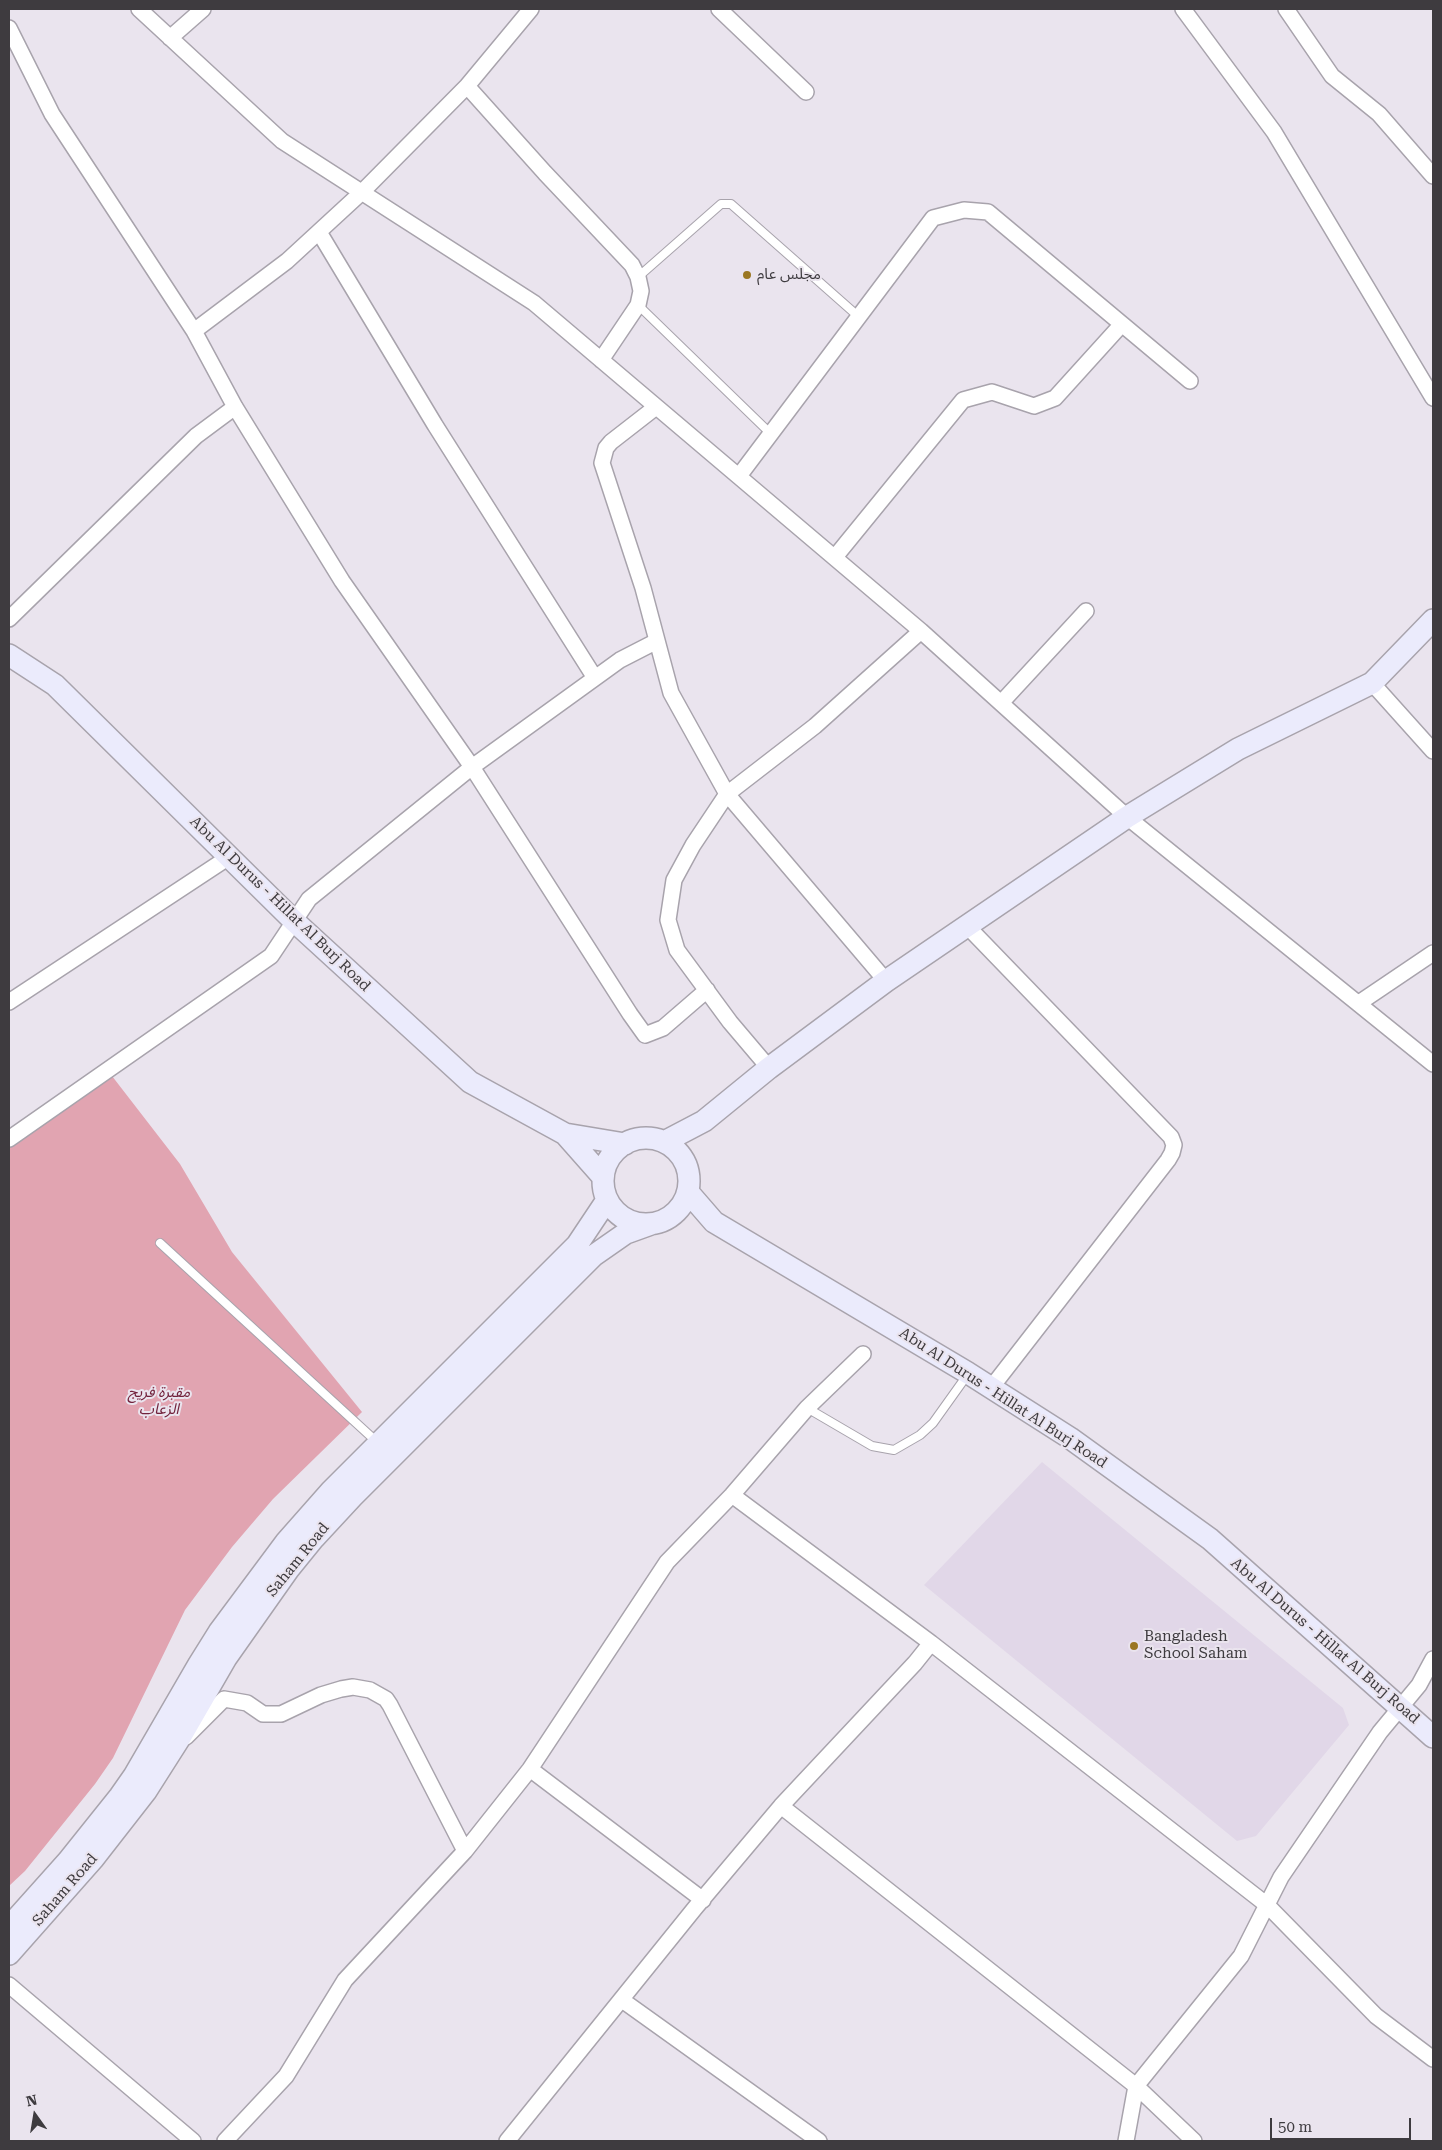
<!DOCTYPE html>
<meta charset="utf-8">
<style>
body{margin:0}
#map{position:relative;width:1442px;height:2150px;overflow:hidden;background:#eae4ee;font-family:"Roboto Serif",serif}
canvas{display:block}
.frame{position:absolute;inset:0;border:10px solid #3e3b3f;pointer-events:none}
.north{position:absolute;left:10px;top:2090px;width:50px;height:50px;-webkit-text-stroke:4px #eae4ee;paint-order:stroke;rotate:347deg;font-size:14px;font-weight:700;line-height:20px;text-align:center;color:#3e3b3f}
.north::after{content:'';display:block;margin:auto;width:18px;height:22px;background:#3e3b3f;clip-path:polygon(50% 0,100% 100%,50% 72%,0 100%)}
.scale{position:absolute;left:1270px;top:2118px;width:141px;height:22px;box-sizing:border-box;border:2px solid #3e3b3f;border-top:0;padding-left:6px;font-size:15px;line-height:18px;white-space:nowrap;color:#3e3b3f;-webkit-text-stroke:4px #eae4ee;paint-order:stroke}
</style>
<div id="map">
<canvas width="1442" height="2150"></canvas>
<div class="frame"></div>
<div class="north">N</div>
<div class="scale">50 m</div>
</div>
<script>
const ctx = document.querySelector('canvas').getContext('2d');
ctx.lineJoin = 'round';
function fill(path, color) { ctx.fillStyle = color; ctx.fill(path, 'evenodd'); }
const toPath = rows => new Path2D(rows.map(r => 'M' + r).join(''));
function strokePath(path, color, width, dash) { ctx.strokeStyle = color; ctx.lineWidth = width; ctx.lineCap = dash ? 'butt' : 'round'; ctx.setLineDash(dash || []); ctx.stroke(path); }
function write(font, color, halo, rows, align = 'center') {
  ctx.font = font + ' "Roboto Serif","Noto Sans Arabic",serif'; ctx.lineWidth = 4; ctx.setLineDash([]); ctx.textBaseline = 'middle'; ctx.strokeStyle = halo; ctx.fillStyle = color; for (const [text, x, y, turn = 0] of rows) {
    ctx.save(); ctx.translate(x, y); ctx.rotate((+turn || 0) * Math.PI / 180); ctx.textAlign = isNaN(turn) ? turn : align; if (halo) ctx.strokeText(text, 0, 0); ctx.fillText(text, 0, 0); ctx.restore();
  }
}
fill(toPath([
 [1042,1462,1343,1708,1349,1725,1256,1836,1237,1841,924,1585]
]), '#e1d7e8');
fill(toPath([
 [112,1076,180,1164,232,1252,362,1412,273,1499,232,1547,185,1610,113,1758,95,1784,25,1871,9,1886,9,1148]
]), '#e1a4b1');
const lane = toPath([
 [638,277,721,204,731,204,859,317],
 [638,305,771,434],
 [160,1243,378,1443],
 [807,1408,872,1446,894,1450,920,1435,933,1423,968,1374]
]);
const street = toPath([
 [139,9,282,141,534,303,921,631,1127,817,1433,1064],
 [719,9,806,92],
 [1183,9,1274,132,1433,398],
 [1286,9,1332,76,1379,114,1433,176],
 [9,28,52,114,194,331,235,407,342,581,472,767,630,1014,645,1035,663,1028,707,990],
 [170,38,203,9],
 [467,86,545,173,632,265,638,277,641,291,638,305,601,360],
 [319,232,435,425,595,678],
 [194,331,287,261,362,192,467,86,531,9],
 [656,407,611,442,606,448,602,463,643,588,671,693,727,794,886,981],
 [739,476,933,218,964,210,988,212,1190,381],
 [835,557,963,400,992,392,1034,406,1055,398,1122,324],
 [9,619,196,436,235,407],
 [1372,683,1433,751],
 [1001,703,1086,611],
 [967,926,1171,1137,1174,1145,1172,1153,1168,1160,991,1388],
 [9,1002,229,857],
 [1359,1003,1433,953],
 [769,1068,730,1022,677,950,668,920,674,880,693,845,727,794,815,726,921,631],
 [9,1139,271,956,309,899,472,767,620,660,657,641],
 [732,1495,931,1643],
 [186,1737,224,1699,247,1703,263,1714,281,1714,321,1695,341,1689,353,1687,370,1690,386,1699,390,1705,465,1851,345,1980,286,2076,225,2141],
 [530,1769,703,1900],
 [781,1806,1136,2086,1194,2141],
 [465,1851,530,1769,667,1562,732,1495,807,1408,863,1354],
 [9,1985,193,2141],
 [622,2000,819,2141],
 [507,2141,695,1908,781,1806,915,1663,931,1643,1267,1905,1376,2016,1433,2059],
 [1126,2141,1136,2086,1241,1956,1281,1877,1380,1732,1419,1685,1433,1659]
]);
const secondary = toPath([
 [9,655,55,685,294,921,470,1082,565,1134,625,1144],
 [565,1134,603,1177],
 '603 1181a43 43 0 1 1 86 0a43 43 0 1 1-86 0Z',
 [664,1142,704,1121,769,1068,886,981,1127,817,1238,749,1372,683,1433,620],
 [688,1192,714,1222,968,1373,1070,1438,1210,1539,1433,1737],
 [9,1927,68,1861,120,1796,134,1776,199,1664,219,1632,286,1542,331,1491,577,1245,607,1200],
 [9,1954,93,1859,146,1791,181,1736,226,1658,288,1570,314,1538,352,1497,593,1256,626,1233,651,1224]
]);
strokePath(lane, '#a8a3ac', 10);
strokePath(street, '#a8a3ac', 18);
strokePath(secondary, '#a8a3ac', 24);
strokePath(lane, '#fff', 8);
strokePath(street, '#fff', 15);
strokePath(secondary, '#ebebfc', 21);
for (const [x, y, r, color] of [
 [747,275,5,"#9b7722"],
 [1134,1646,5,"#9b7722"]
]) { const dot = new Path2D(); dot.arc(x, y, r, 0, 2 * Math.PI); ctx.fillStyle = color; ctx.fill(dot); strokePath(dot, '#eae4ee', 2); }
write('15px', '#3e3b3f', '#eae4ee', [
 ["مجلس عام",757,275],
 ["Bangladesh",1144,1637],
 ["School Saham",1144,1654]
], 'left');
write('15px', '#3e3b3f', '#eae4ee', [
 ["Abu Al Durus - Hillat Al Burj Road",280,904,44],
 ["Abu Al Durus - Hillat Al Burj Road",1003,1398,33],
 ["Saham Road",298,1560,-51],
 ["Abu Al Durus - Hillat Al Burj Road",1325,1641,41],
 ["Saham Road",65,1890,-49]
]);
write('italic 15px', '#72223c', '#eae4ee', [
 ["مقبرة فريج",159,1393],
 ["الزعاب",159,1410]
]);
</script>
